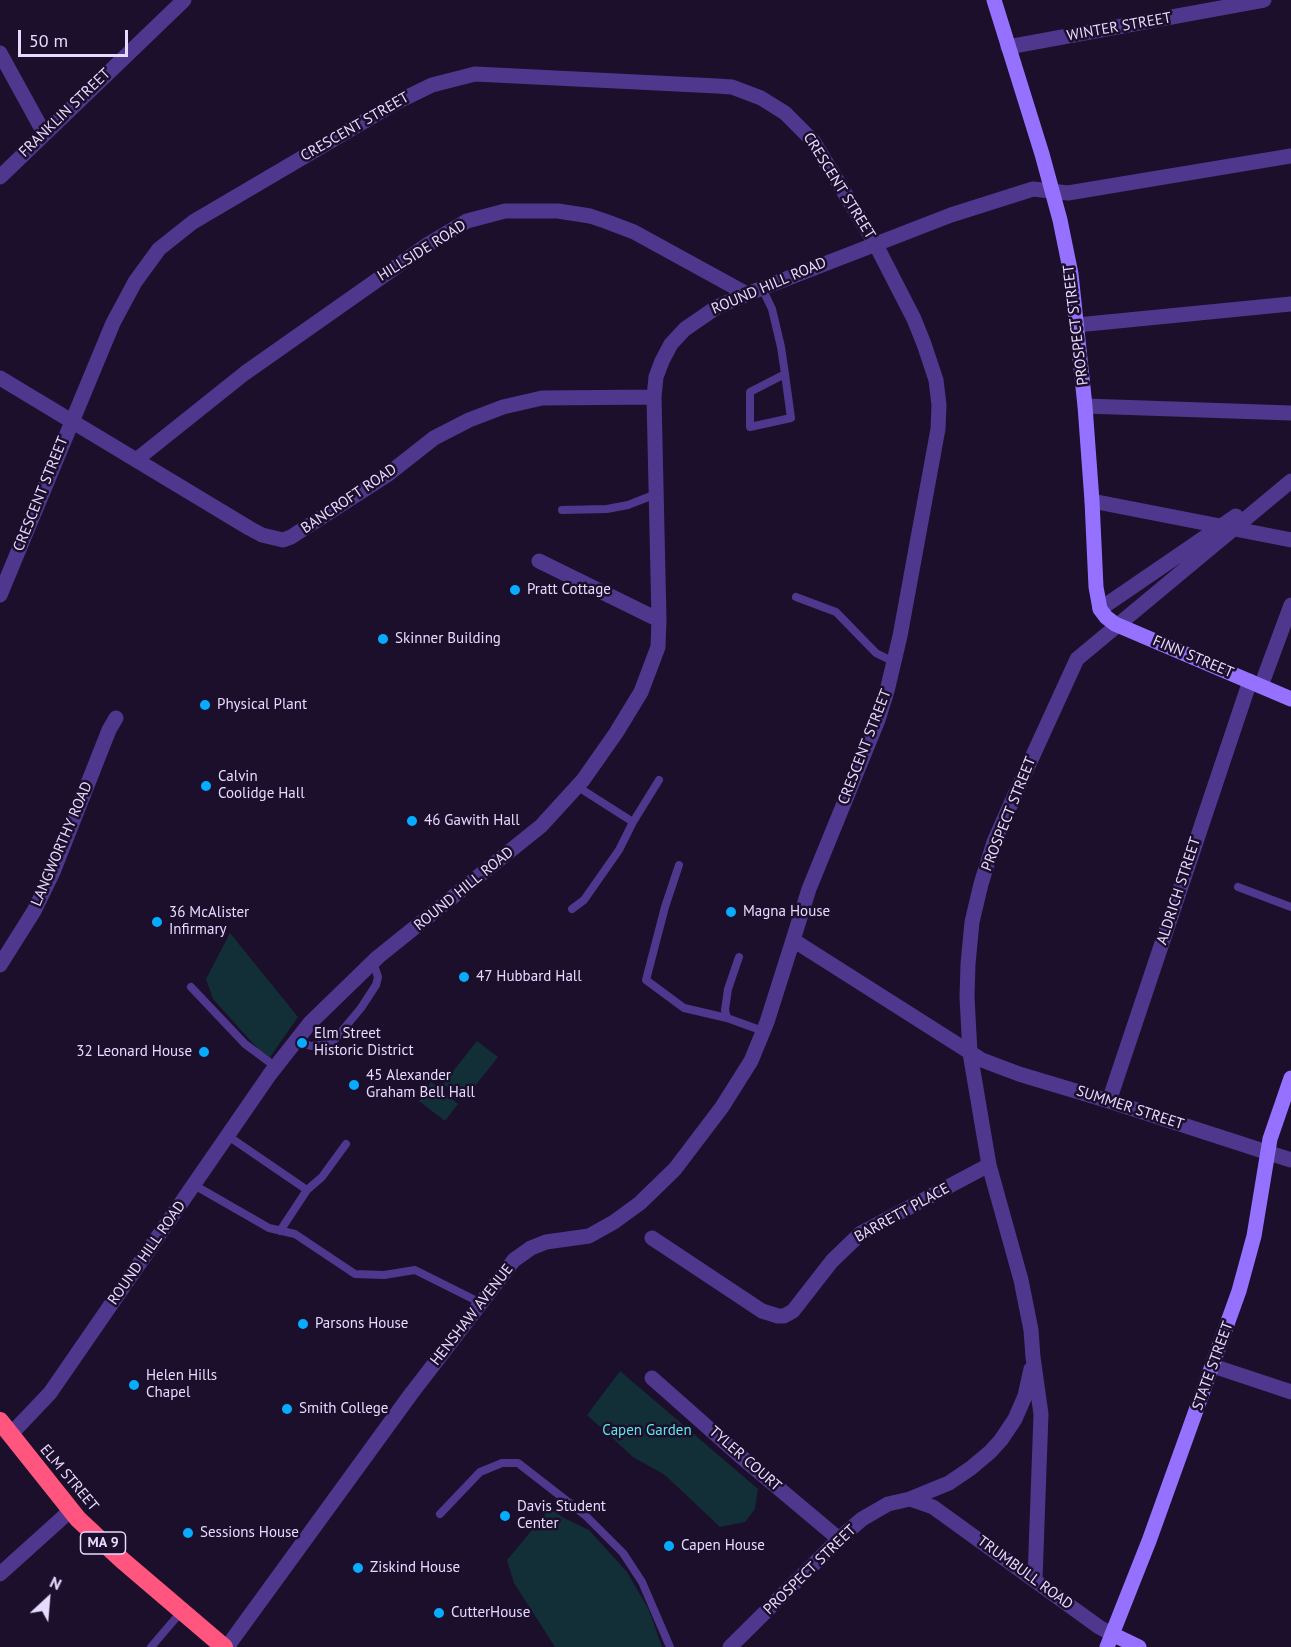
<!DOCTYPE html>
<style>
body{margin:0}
#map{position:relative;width:1291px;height:1647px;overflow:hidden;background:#1b0f2c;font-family:"PT Sans",sans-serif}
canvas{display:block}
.north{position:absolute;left:18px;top:1569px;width:60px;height:60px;-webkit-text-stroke:4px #1b0f2c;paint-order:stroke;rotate:26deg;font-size:16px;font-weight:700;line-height:24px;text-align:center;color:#e7daff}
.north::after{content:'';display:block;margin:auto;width:21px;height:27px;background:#e7daff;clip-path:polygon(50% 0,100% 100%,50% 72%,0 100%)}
.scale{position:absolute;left:18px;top:30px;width:110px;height:27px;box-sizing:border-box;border:3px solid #e7daff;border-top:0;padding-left:8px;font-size:18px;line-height:21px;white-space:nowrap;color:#e7daff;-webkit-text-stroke:4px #1b0f2c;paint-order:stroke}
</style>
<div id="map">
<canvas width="1291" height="1647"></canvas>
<div class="north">N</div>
<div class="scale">50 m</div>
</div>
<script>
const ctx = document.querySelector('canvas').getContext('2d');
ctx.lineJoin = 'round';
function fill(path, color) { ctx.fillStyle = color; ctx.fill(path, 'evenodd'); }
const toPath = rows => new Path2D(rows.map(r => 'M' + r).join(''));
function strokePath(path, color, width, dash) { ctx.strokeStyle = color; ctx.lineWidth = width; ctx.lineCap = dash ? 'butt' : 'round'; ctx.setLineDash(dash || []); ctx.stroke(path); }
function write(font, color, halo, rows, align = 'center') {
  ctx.font = font + ' "PT Sans",sans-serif'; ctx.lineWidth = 5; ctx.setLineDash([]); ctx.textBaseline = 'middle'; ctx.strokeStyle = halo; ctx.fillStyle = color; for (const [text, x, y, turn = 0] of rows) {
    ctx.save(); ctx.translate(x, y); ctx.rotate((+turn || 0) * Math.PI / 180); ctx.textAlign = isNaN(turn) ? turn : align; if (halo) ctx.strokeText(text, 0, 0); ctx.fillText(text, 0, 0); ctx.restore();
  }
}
fill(toPath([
 [230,933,298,1017,268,1060,213,999,206,979],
 [477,1041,498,1057,464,1100,443,1084],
 [431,1082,458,1104,445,1121,419,1101],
 [620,1371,758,1489,755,1509,745,1522,720,1527,665,1475,633,1457,587,1415],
 [552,1510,564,1518,589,1530,627,1572,649,1610,662,1647,555,1647,514,1583,507,1560,547,1512]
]), '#122f37');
strokePath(toPath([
 [762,288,772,309,781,347,785,374,791,418,750,427,750,392,785,374],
 [562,510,607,509,628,505,656,494],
 [796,597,836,612,876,653,894,662],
 [633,822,659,780],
 [679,865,665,907,646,980,684,1008,727,1018],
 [1238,887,1291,907],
 [572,909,584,900,619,850,633,822,578,787],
 [739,957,728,989,725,1010,727,1018,763,1031],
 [191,987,245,1044,276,1067],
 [296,1041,311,1046,331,1044,361,1008,376,985,378,977,373,962],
 [228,1136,307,1190],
 [194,1185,269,1228,295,1234,355,1274,384,1275,415,1270,481,1303],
 [280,1231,307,1190,322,1177,346,1144],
 [440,1514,480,1472,502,1463,518,1463,585,1515,623,1553,642,1582,670,1647],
 [151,1647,181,1612]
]), '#4f378e', 8);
strokePath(toPath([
 [1008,47,1264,0],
 [0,53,44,133],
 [0,177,184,0],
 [1077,325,1291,304],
 [0,378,249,528,262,535,283,540,291,537,387,475,434,438,469,420,503,407,542,398,654,397],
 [1085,406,1291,413],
 [136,460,245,373,427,245,467,221,505,211,558,211,590,216,605,221,634,232,747,294],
 [1092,501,1291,540],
 [539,561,659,620],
 [0,595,113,323,135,282,159,249,193,222,397,102,432,85,475,74,717,86,732,87,761,98,785,113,813,141,875,243,914,319,924,344,936,380,939,405,938,429,900,636,887,691,878,720,809,889,793,940,982,1060,1019,1074,1109,1101,1291,1160],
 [1100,609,1236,516],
 [1261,686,1291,605],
 [0,965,34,911,53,872,109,730,116,718],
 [1109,1101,1250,681],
 [652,1238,762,1311,778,1316,784,1316,793,1311,832,1261,861,1233,989,1165],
 [1213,1366,1291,1392],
 [652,1378,739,1455,839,1539],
 [10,1435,50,1393,270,1074,310,1023,378,957,541,826,583,780,616,733,641,692,658,647,659,620,654,397,656,377,662,361,671,344,685,329,717,307,747,294,951,215,1033,189,1068,193,1291,156],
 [910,1499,933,1507,1099,1627,1112,1634],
 [0,1574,70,1511],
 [1035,1579,1041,1414,1033,1357,1031,1330,1021,1280,989,1165,970,1053,967,997,968,964,972,922,981,884,994,842,1013,799,1077,659,1291,481],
 [227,1647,411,1394,514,1260,531,1248,546,1242,589,1236,614,1222,640,1203,675,1169,722,1107,751,1061,767,1022,793,940],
 [730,1647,839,1539,862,1519,888,1504,910,1499,949,1483,971,1468,990,1452,1001,1440,1015,1419,1025,1396,1031,1369]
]), '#4f378e', 15);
strokePath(toPath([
 [994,0,1042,154,1060,220,1071,274,1085,406,1092,501,1096,587,1100,609,1106,617,1115,624,1291,699],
 [1112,1634,1139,1647],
 [1107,1647,1149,1541,1239,1291,1254,1236,1270,1139,1291,1078]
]), '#9671ff', 15);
strokePath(toPath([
 [0,1421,78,1519,122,1560,224,1647]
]), '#ff557f', 18);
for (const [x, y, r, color] of [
 [515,590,6,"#06acff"],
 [383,639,6,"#06acff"],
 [205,705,6,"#06acff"],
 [206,786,6,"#06acff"],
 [412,821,6,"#06acff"],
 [731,912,6,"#06acff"],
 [157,922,6,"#06acff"],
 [464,977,6,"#06acff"],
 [302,1043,6,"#06acff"],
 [204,1052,6,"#06acff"],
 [354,1085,6,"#06acff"],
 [303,1324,6,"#06acff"],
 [134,1385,6,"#06acff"],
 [287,1409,6,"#06acff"],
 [505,1516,6,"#06acff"],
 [188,1533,6,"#06acff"],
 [669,1546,6,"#06acff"],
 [358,1568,6,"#06acff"],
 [439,1613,6,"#06acff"]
]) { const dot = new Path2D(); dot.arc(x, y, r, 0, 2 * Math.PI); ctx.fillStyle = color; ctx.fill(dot); strokePath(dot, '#1b0f2c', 2); }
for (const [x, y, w] of [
 [103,1543,45]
]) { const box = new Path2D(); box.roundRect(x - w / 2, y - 11, w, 22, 4.5); ctx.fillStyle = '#1b0f2c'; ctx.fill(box); strokePath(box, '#e7daff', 1.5); }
write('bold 14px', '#e7daff', null, [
 ["MA 9",103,1543]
]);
write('15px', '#e7daff', '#1b0f2c', [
 ["WINTER STREET",1119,27,-10],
 ["FRANKLIN STREET",65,113,-44],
 ["CRESCENT STREET",355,127,-30],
 ["CRESCENT STREET",839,186,58],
 ["HILLSIDE ROAD",422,251,-32],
 ["ROUND HILL ROAD",769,286,-23],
 ["PROSPECT STREET",1076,325,-97],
 ["CRESCENT STREET",41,494,-68],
 ["BANCROFT ROAD",349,499,-34],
 ["FINN STREET",1193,657,23],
 ["CRESCENT STREET",865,747,-69],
 ["PROSPECT STREET",1009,814,-68],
 ["LANGWORTHY ROAD",62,844,-67],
 ["ROUND HILL ROAD",464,889,-39],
 ["ALDRICH STREET",1179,891,-72],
 ["SUMMER STREET",1130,1108,18],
 ["BARRETT PLACE",902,1213,-29],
 ["ROUND HILL ROAD",147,1253,-55],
 ["HENSHAW AVENUE",472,1315,-52],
 ["STATE STREET",1213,1366,-70],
 ["TYLER COURT",745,1459,41],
 ["ELM STREET",69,1478,50],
 ["PROSPECT STREET",810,1570,-44],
 ["TRUMBULL ROAD",1025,1573,36]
]);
write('15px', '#e7daff', '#1b0f2c', [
 ["Pratt Cottage",527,590],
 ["Skinner Building",395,639],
 ["Physical Plant",217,705],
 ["Calvin",218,777],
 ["Coolidge Hall",218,794],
 ["46 Gawith Hall",424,821],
 ["Magna House",743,912],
 ["36 McAlister",169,913],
 ["Infirmary",169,930],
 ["47 Hubbard Hall",476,977],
 ["Elm Street",314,1034],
 ["Historic District",314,1051],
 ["32 Leonard House",192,1052,"right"],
 ["45 Alexander",366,1076],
 ["Graham Bell Hall",366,1093],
 ["Parsons House",315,1324],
 ["Helen Hills",146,1376],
 ["Chapel",146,1393],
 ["Smith College",299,1409],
 ["Davis Student",517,1507],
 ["Center",517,1524],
 ["Sessions House",200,1533],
 ["Capen House",681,1546],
 ["Ziskind House",370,1568],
 ["CutterHouse",451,1613]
], 'left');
write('15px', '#5ce9e7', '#1b0f2c', [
 ["Capen Garden",647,1431]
]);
</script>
